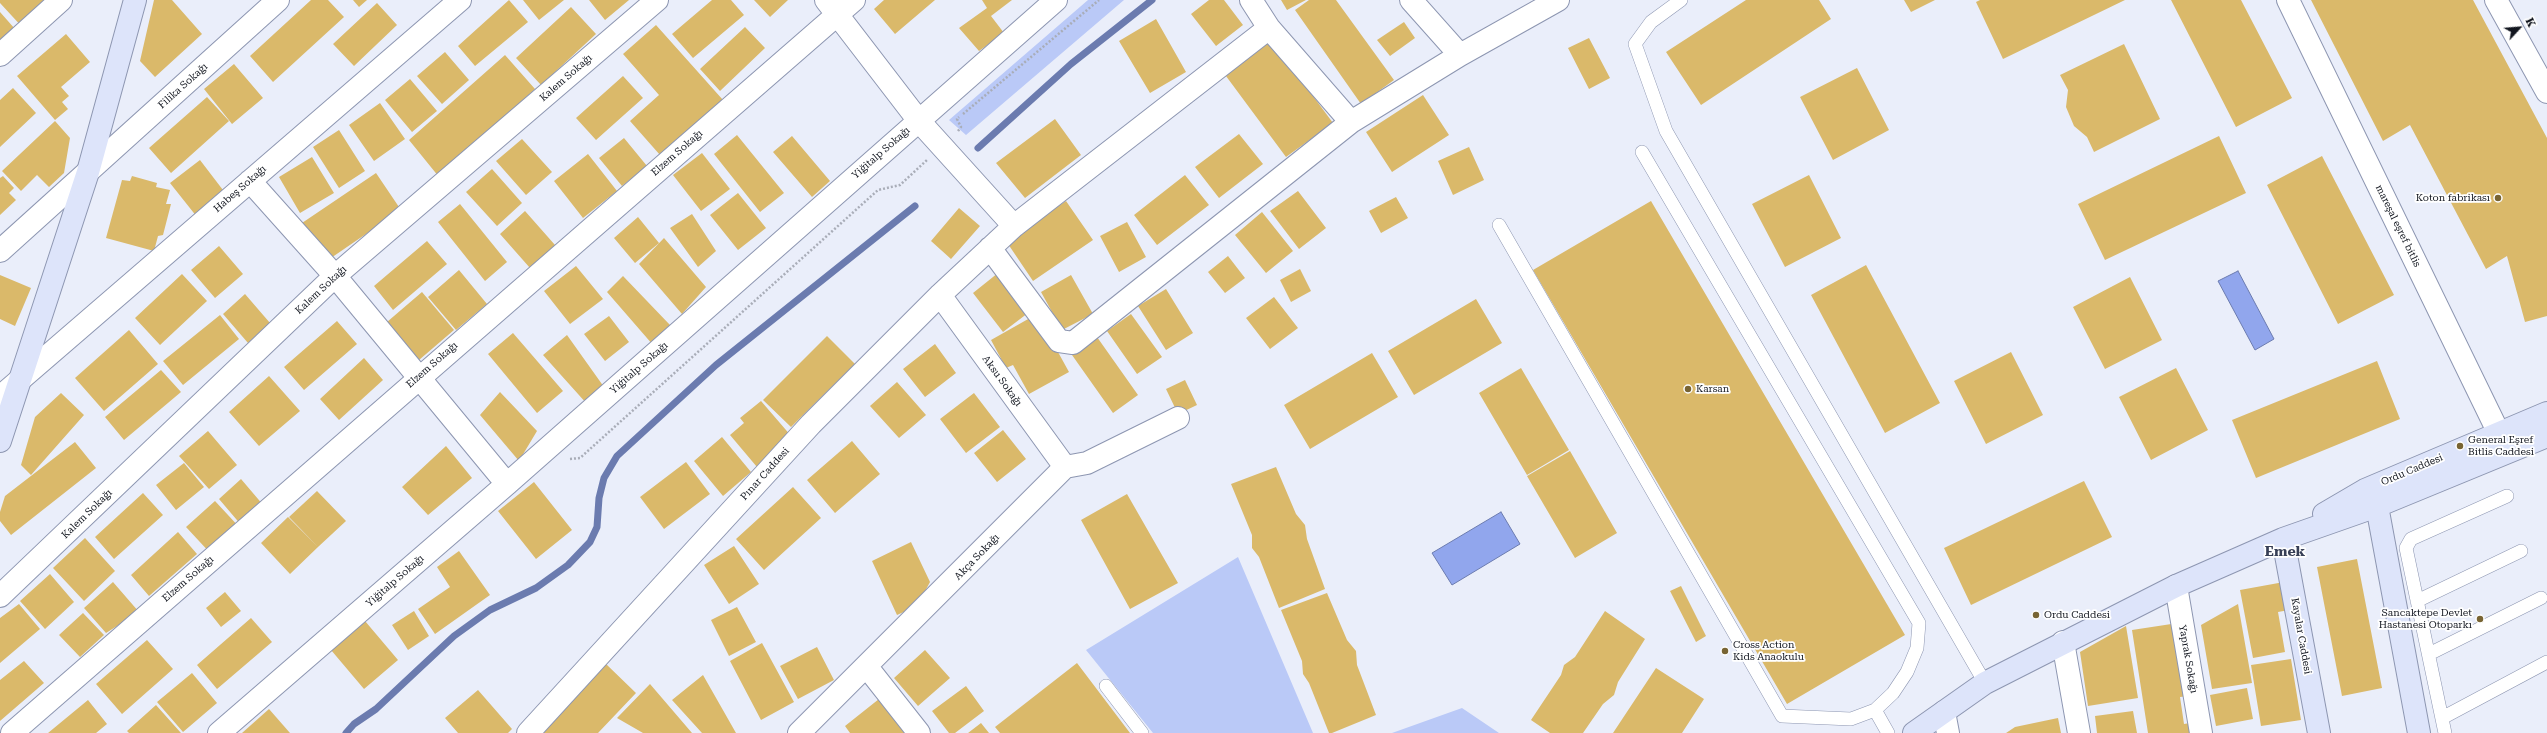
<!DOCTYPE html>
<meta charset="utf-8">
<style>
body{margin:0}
#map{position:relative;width:2547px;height:733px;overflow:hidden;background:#eaeefa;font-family:"Roboto Serif",serif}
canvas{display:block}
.north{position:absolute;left:2499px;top:8px;width:40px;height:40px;-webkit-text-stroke:3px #fff;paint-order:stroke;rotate:64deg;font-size:11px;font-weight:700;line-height:16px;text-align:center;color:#12161f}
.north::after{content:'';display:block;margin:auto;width:14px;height:18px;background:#12161f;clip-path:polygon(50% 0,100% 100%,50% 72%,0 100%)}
</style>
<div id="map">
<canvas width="2547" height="733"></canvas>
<div class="north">K</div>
</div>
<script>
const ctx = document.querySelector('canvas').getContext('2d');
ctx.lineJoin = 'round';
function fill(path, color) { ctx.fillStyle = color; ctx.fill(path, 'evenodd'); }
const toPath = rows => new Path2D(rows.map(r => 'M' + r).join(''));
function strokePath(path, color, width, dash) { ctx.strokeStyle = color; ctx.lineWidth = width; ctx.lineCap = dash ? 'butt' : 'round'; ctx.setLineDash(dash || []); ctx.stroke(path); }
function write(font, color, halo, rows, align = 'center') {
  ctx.font = font + ' "Roboto Serif",serif'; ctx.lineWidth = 3.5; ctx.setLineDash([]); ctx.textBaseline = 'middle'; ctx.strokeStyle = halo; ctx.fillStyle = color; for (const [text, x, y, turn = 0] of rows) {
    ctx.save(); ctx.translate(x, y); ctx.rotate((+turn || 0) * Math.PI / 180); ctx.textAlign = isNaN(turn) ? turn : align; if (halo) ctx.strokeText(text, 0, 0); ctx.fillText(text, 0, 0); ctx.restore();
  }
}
fill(toPath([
 [1088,0,1124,0,966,135,949,120],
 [1238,557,1313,733,1153,733,1086,650],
 [1462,708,1499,733,1392,733]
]), '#bac9f7');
const water = toPath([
 [2238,271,2274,339,2255,350,2218,281,2238,271],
 [1501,512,1520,544,1452,585,1432,553,1501,512]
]);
fill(water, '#91a6ed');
strokePath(water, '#6b7baf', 1);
strokePath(toPath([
 [978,148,1071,64,1152,0],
 [346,733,354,724,376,709,454,636,490,610,536,588,568,565,590,542,597,527,599,498,604,478,617,456,716,365,915,206]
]), '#6b7baf', 7);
fill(toPath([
 [0,0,55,0,24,29,0,3],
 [154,0,172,0,202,34,155,77,140,61],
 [311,0,328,0,344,17,273,82,250,56],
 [353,0,367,0,359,7],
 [509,0,528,22,475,66,458,46],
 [523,0,564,0,539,20],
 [589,0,629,0,605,20],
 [712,0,731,0,744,15,693,58,672,34],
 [754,0,788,0,770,17],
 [884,0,935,0,895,34,874,9],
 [982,0,1012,0,991,16,1004,33,979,51,959,28,987,8],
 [1209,0,1224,0,1243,25,1216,46,1191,14],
 [1281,0,1306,0,1287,10],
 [1309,0,1336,0,1394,80,1361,104,1295,10],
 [1746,0,1819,0,1831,19,1701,105,1666,52],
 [1904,0,1935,0,1911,12],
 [1980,0,2125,0,2003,59,1976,2],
 [2171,0,2241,0,2292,98,2236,127],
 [2311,0,2473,0,2547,138,2547,316,2525,322,2507,256,2486,269,2410,125,2383,141],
 [377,3,397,25,354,66,333,44],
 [571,7,596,34,541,85,516,58],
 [0,12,15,29,0,43],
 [1156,19,1186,72,1150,93,1119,41],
 [1404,22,1415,38,1390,56,1377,40],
 [656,25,723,100,660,155,630,121,659,95,623,54],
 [745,27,765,48,720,91,700,69],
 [66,34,90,62,61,87,69,96,62,102,68,109,55,120,17,76],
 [1270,38,1333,123,1286,157,1223,72],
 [1589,38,1610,78,1589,89,1568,48],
 [2124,44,2160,119,2094,152,2087,137,2074,126,2066,107,2068,90,2060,75],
 [445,52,469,80,442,104,417,76],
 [505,55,535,89,439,177,409,140],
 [234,64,263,98,232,124,204,89],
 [1857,68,1889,130,1833,160,1800,97],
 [623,76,643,98,596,140,576,118],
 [410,79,437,111,412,132,385,100],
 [13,88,36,113,0,147,0,100],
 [1423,95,1449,135,1392,172,1366,132],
 [207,97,229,121,171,173,149,148],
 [380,103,405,139,374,161,349,125],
 [1055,119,1081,155,1025,198,996,163],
 [55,121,70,138,64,173,49,187,37,175,21,191,2,171],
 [339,130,365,171,339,188,313,147],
 [1239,134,1263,164,1219,198,1195,167],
 [737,135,784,193,760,212,714,154],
 [792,136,830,181,812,197,773,152],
 [2219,136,2246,193,2105,260,2078,204],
 [624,138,647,166,622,186,599,158],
 [522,139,552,172,526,195,496,161],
 [1469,147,1484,180,1453,195,1438,161],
 [702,153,730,189,701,211,673,175],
 [588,154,617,191,583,218,554,181],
 [2322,156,2394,295,2338,324,2267,185],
 [312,157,334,193,300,213,279,177],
 [200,160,226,194,197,217,170,183],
 [492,169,522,203,497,226,466,192],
 [376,173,401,210,328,260,302,223],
 [1185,175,1209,205,1157,245,1134,215],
 [1809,175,1841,238,1785,267,1752,204],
 [3,176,14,188,9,193,16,200,0,215,0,178],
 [132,176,157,183,156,187,170,190,166,204,171,204,163,235,158,236,154,251,106,238,122,180,130,181],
 [1298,191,1326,228,1299,249,1270,211],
 [738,193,766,228,738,250,710,215],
 [1396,197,1408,218,1381,233,1369,211],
 [1066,201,1093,240,1033,281,1006,241],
 [1651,201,1905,635,1787,704,1533,270],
 [460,204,507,262,485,281,438,222],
 [959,208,980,226,951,259,931,241],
 [525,211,555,245,530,268,500,234],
 [1262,212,1293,251,1266,273,1235,235],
 [692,214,716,251,698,267,670,228],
 [638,217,659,243,635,263,614,238],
 [1127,222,1146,257,1119,272,1100,236],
 [664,238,706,287,682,314,639,264],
 [427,241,447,264,393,310,374,286],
 [219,246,243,274,215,298,191,270],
 [1228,256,1245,278,1225,293,1208,272],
 [1866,265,1940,403,1885,433,1811,295],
 [576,266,603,299,570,324,544,291],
 [1300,269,1311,291,1291,302,1280,280],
 [459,270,487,304,456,330,428,297],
 [998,273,1028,313,1003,332,973,293],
 [182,274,207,301,160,345,135,318],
 [0,275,31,288,15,326,0,319],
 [1071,275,1093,314,1062,330,1041,292],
 [623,276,670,325,653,345,607,292],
 [2130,277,2162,340,2105,369,2073,307],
 [1166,289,1193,333,1166,350,1138,306],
 [422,292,454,330,419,360,387,322],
 [245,294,270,323,248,343,223,314],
 [1274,297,1298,328,1270,349,1246,318],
 [1476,299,1502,343,1414,395,1388,351],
 [1037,314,1069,372,1029,394,1013,365,1006,368,991,340],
 [1131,314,1162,357,1137,374,1107,331],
 [220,315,239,339,183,385,163,361],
 [609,316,629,342,605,361,584,334],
 [337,321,357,344,304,390,284,367],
 [129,330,158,364,104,411,75,378],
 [513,333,563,391,537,413,488,354],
 [567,335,604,387,587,404,543,355],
 [827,336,855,364,791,427,763,400],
 [1097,337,1138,395,1113,413,1072,355],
 [935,344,956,373,925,397,903,369],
 [2011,352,2043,415,1986,444,1954,381],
 [1372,353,1398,397,1310,449,1284,405],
 [364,358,383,380,339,420,320,399],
 [2377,361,2400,419,2256,478,2232,420],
 [1521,368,1569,450,1527,475,1479,393],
 [2176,368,2208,430,2151,460,2119,397],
 [161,370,181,392,124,440,105,417],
 [269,376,300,411,259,446,229,412],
 [1185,380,1197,405,1178,414,1166,389],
 [897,382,926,415,899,438,870,406],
 [500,392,537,431,519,461,480,415],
 [61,393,84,415,31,475,21,465,35,417],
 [974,393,1000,427,966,453,940,419],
 [761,401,792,437,757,467,730,435,744,423,740,418],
 [1003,430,1026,459,997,482,974,453],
 [208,431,237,465,209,489,179,456],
 [722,437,751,472,723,496,694,461],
 [852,441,880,474,835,513,807,480],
 [75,442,96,468,11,535,0,521,0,512,5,496],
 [446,446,472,478,428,515,402,487],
 [1570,451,1617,533,1575,558,1527,476],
 [686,462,710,494,664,529,640,497],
 [184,463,204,487,176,510,156,485],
 [1276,467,1296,514,1305,525,1307,539,1325,589,1279,608,1259,557,1252,548,1252,535,1231,484],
 [241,479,264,506,242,526,219,499],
 [2084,481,2112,537,1971,605,1944,548],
 [534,482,572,530,536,559,498,511],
 [793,487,821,518,764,570,736,539],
 [317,491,346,521,318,547,289,517],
 [143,493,163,515,114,559,95,537],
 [1127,494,1178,583,1130,609,1081,520],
 [215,501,241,529,212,555,186,527],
 [288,517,318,547,290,574,261,543],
 [178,532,197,554,149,596,131,575],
 [85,538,115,571,84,601,53,568],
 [911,542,930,582,917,606,897,615,872,561],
 [734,546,759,584,729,604,704,565],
 [459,551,490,595,435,634,418,609,450,587,437,567],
 [2357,559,2382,688,2342,696,2317,567],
 [50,574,74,602,45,629,20,601],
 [113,582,139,612,106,633,84,608],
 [2284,582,2289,610,2278,612,2285,652,2253,658,2240,590],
 [1681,586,1706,636,1696,642,1670,591],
 [225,592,241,611,221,627,206,608],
 [1327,593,1347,640,1356,651,1357,665,1376,715,1332,733,1329,733,1309,683,1303,674,1302,661,1281,610],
 [19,604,40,629,0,663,0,618],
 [2238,604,2252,683,2212,689,2201,625],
 [737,607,756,642,729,656,711,620],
 [414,611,429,636,408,650,392,625],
 [1605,611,1645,639,1618,682,1614,695,1603,704,1583,733,1550,733,1531,720,1561,675,1564,665,1575,657],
 [83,613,104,635,80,657,59,635],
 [251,618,272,642,217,689,197,665],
 [365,621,398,660,364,689,331,650],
 [2178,623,2189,696,2180,697,2184,724,2190,723,2191,733,2148,733,2132,630],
 [2126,626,2138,698,2088,706,2080,652],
 [147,640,173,669,122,714,96,684],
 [762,643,794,702,761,720,730,661],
 [817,647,834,680,798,699,780,666],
 [925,650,950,678,918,706,894,678],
 [2291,659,2301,720,2261,726,2251,665],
 [24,661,44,683,0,721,0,680],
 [1077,663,1130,733,1000,733,995,727],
 [606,664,636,693,598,733,539,733],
 [1656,668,1704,699,1682,733,1613,733],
 [192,673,217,703,183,732,157,702],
 [703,675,736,733,702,733,672,700],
 [650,684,692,733,643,733,617,718],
 [966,686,984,711,955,733,949,733,932,711],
 [2247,688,2253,719,2216,726,2210,695],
 [478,690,512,729,508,733,458,733,445,718],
 [879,699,906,733,850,733,845,726],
 [88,700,107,724,96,733,48,733],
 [156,705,181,733,129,733,127,731],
 [269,709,290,733,242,733],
 [2133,711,2137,733,2097,733,2095,716],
 [2058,718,2061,733,2006,733,2015,727],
 [981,723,989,733,968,733]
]), '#dab96a');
const lane = toPath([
 [1681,0,1651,22,1635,44,1666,131,1985,683],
 [1499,225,1782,716,1851,719,1875,710,1893,693,1907,672,1917,648,1919,623,1642,152],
 [2417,601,2521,551],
 [2429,654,2541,598],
 [1106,686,1142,733],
 [1875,710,1888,733],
 [2442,718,2547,662],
 [2445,733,2406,548,2411,539,2507,496]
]);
const street = toPath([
 [826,0,919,121,1014,226],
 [1251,0,1269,28],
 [1411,0,1460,55],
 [2288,0,2507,450],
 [2496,0,2547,92],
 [0,55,61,0],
 [250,181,335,276,507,484],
 [990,248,1059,341,1073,343,1351,122],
 [0,251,278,0],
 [940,295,1065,467],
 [0,397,460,0],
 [2176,586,2201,733],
 [0,596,335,276,657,0],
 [2063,642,2079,733],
 [867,667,919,733],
 [1944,712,1948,733],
 [12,733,854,0],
 [219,733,507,484,1056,0],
 [528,733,811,424,940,295,1014,226,1269,28,1351,122,1460,55,1558,0],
 [799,733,1065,467,1087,463,1178,418]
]);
const secondary = toPath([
 [0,441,88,172,135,0],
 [2369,494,2377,506,2419,733],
 [2324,514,2365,490,2547,413],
 [2283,539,2319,733],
 [1914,733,1985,683,2176,586,2283,539,2377,506,2547,436]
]);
strokePath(lane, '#8d96b1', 14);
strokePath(street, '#8d96b1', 24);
strokePath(secondary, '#8d96b1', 24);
strokePath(toPath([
 [963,114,1099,0],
 [958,131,961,127,957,119,959,117],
 [570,459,580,458,878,190,900,185,927,160]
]), '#a9adb8', 2.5, [2, 2]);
strokePath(lane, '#fff', 13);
strokePath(street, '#fff', 22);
strokePath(secondary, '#dde4fa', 22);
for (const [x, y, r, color] of [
 [2498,198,4,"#786433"],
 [1688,389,4,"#786433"],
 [2460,446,4,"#786433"],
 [2036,615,4,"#786433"],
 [2480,619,4,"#786433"],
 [1725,651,4,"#786433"]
]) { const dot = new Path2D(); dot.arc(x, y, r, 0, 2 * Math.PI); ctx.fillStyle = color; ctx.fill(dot); strokePath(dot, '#fff', 1.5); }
write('10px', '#12161f', '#fff', [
 ["Kalem Sokağı",566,78,-41],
 ["Filika Sokağı",183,86,-42],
 ["Elzem Sokağı",677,153,-41],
 ["Yiğitalp Sokağı",881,153,-41],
 ["Habeş Sokağı",240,189,-41],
 ["mareşal eşref bitlis",2398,226,64],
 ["Kalem Sokağı",321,290,-43],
 ["Elzem Sokağı",432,365,-41],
 ["Yiğitalp Sokağı",639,368,-41],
 ["Aksu Sokağı",1002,381,54],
 ["Ordu Caddesi",2412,470,-23],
 ["Pınar Caddesi",765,474,-48],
 ["Kalem Sokağı",87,514,-44],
 ["Akça Sokağı",977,557,-46],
 ["Elzem Sokağı",188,579,-41],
 ["Yiğitalp Sokağı",395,581,-41],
 ["Kayalar Caddesi",2301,636,80],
 ["Yaprak Sokağı",2188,659,80]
]);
write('10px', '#12161f', '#fff', [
 ["Koton fabrikası",2490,198,"right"],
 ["Karsan",1696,389],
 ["General Eşref",2468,440],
 ["Bitlis Caddesi",2468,452],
 ["Sancaktepe Devlet",2472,613,"right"],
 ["Hastanesi Otoparkı",2472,625,"right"],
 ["Ordu Caddesi",2044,615],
 ["Cross Action",1733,645],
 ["Kids Anaokulu",1733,657]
], 'left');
write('bold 14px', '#373f56', '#fff', [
 ["Emek",2285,552]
]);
</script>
